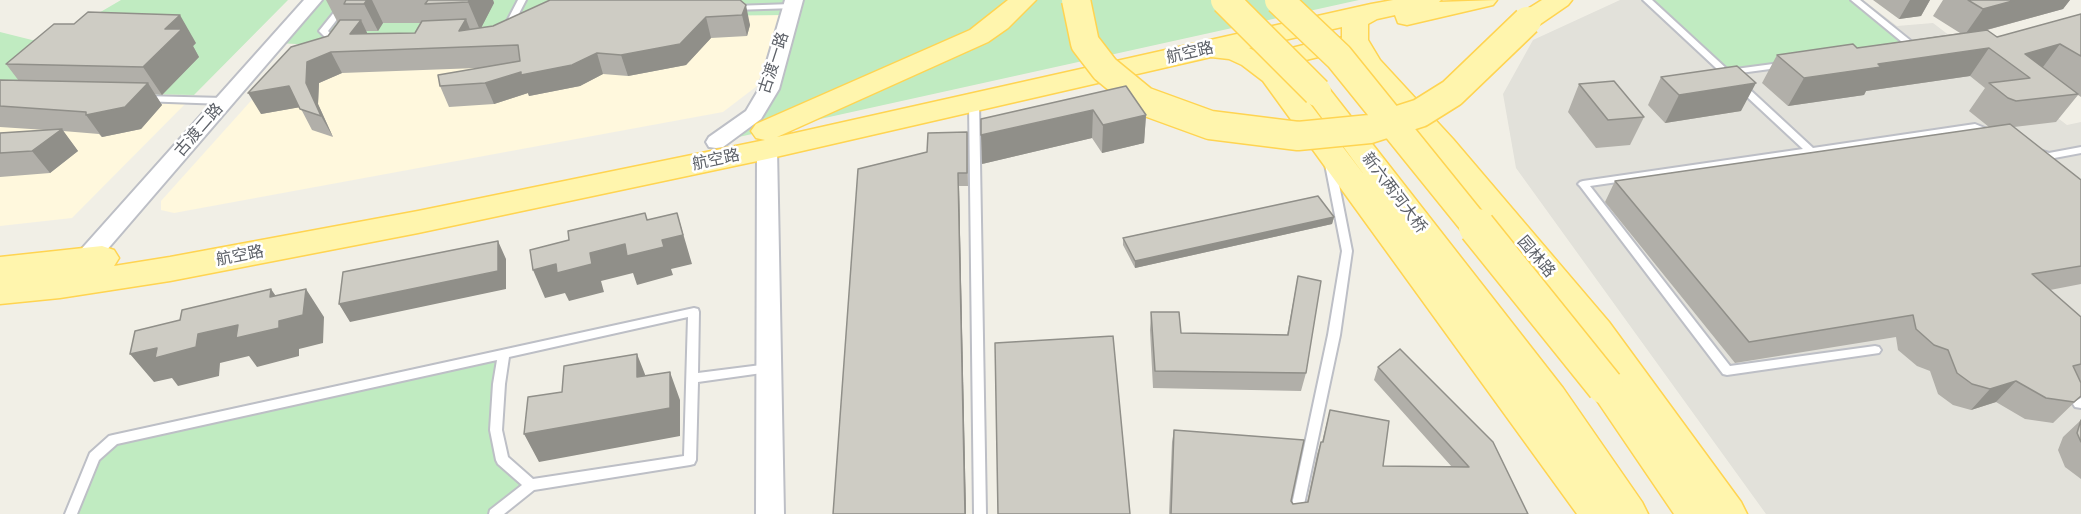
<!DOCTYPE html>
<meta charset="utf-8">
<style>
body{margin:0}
canvas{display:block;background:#f1efe6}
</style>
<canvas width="2081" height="514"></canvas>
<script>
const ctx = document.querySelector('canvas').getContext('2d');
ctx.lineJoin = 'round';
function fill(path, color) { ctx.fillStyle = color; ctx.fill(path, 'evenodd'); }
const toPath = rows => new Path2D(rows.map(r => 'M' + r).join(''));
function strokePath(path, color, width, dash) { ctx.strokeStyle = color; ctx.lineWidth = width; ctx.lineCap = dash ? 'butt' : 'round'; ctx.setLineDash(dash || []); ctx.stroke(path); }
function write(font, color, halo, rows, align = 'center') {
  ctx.font = font + ' "Noto Sans","Noto Sans SC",sans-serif'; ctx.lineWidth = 5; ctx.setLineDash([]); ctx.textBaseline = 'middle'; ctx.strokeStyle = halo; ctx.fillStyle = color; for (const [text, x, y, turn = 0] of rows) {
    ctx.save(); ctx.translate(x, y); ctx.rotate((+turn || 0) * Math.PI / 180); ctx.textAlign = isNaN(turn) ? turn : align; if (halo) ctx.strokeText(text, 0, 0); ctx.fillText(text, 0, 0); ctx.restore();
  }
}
fill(toPath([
 [780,15,757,86,723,112,174,213,161,210,161,201,302,44,567,17],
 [19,92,194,95,72,218,0,226,0,95]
]), '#fff8dd');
fill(toPath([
 [1620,0,1863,0,1897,26,1933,23,2067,125,2081,122,2081,514,1766,514,1516,168,1503,94,1533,40]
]), '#e2e1da');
fill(toPath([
 [121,0,288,0,194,95,19,92,0,95,0,32,32,40,56,38],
 [313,0,1359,0,716,142,754,114,789,15,567,17,337,46,276,43],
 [1647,0,1855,0,1913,47,1725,72],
 [504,354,499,384,502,460,531,485,495,514,71,514,94,457,113,440]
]), '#c0ebc1');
const lane = toPath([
 [344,0,352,0,328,31,331,34,342,34,346,37,342,40,326,38,319,31,344,0],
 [518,0,526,0,511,29,505,29,504,27,518,0],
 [1643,0,1652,0,1728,70,1788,62,1788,66,1785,67,1733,74,1813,148,1975,124,1992,131,1994,133,1992,135,1989,136,1974,130,1590,186,1730,366,1875,346,1879,347,1881,350,1879,353,1727,375,1723,374,1580,186,1578,184,1580,182,1583,181,1803,149,1643,0],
 [1851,0,1860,0,1916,45,1916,49,1907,50,1907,46,1851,0],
 [792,4,795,4,795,8,733,10,729,8,733,6,792,4],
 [144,96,224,98,229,101,224,104,141,101,139,99,144,96],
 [974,99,979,102,986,514,974,514,969,102,974,99],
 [2081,147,2081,153,2049,159,2036,155,2034,153,2039,150,2049,153,2081,147],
 [1330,161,1335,164,1352,251,1340,335,1302,514,1290,514,1328,335,1342,251,1325,164,1330,161],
 [694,308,698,309,699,312,698,373,769,364,773,365,775,368,773,371,769,372,698,382,696,460,694,464,690,465,534,490,504,514,489,514,490,510,522,485,498,464,496,460,490,430,493,384,497,360,117,444,99,460,77,514,65,514,90,453,109,436,113,435,694,308],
 [688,317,684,456,533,479,508,457,502,430,505,384,509,357,688,317],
 [2081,398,2081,408,2075,407,2073,404,2075,401,2081,398]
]);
const street = toPath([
 [304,0,322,0,93,266,85,268,77,266,74,260,77,254,304,0],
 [785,0,803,0,779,89,761,119,723,147,716,148,709,147,706,142,709,137,746,111,759,89,785,0],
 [767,142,774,144,777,149,784,514,756,514,757,149,760,144,767,142]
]);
const primary = toPath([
 [1008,0,1036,0,1008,28,988,42,777,137,1371,4,1393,0,1441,0,1439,2,1497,0,1493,5,1407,25,1398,23,1395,15,1377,19,1368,24,1368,40,1380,60,1453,139,1609,322,1741,502,1747,514,1674,514,1587,386,1592,376,1606,372,1585,340,1431,153,1358,70,1350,56,1335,53,1285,65,1284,70,1365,176,1303,92,1307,86,1317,83,1327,86,1563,388,1642,502,1648,514,1577,514,1263,81,1242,65,1229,59,1211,57,767,159,418,233,170,281,60,298,0,304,0,257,102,246,114,250,119,258,114,266,170,257,418,211,765,140,756,138,751,131,756,124,970,30,1008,0],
 [1342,27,1342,38,1335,37,1264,55,1249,48,1342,27],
 [1542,0,1572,0,1568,5,1536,27,1527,29,1518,27,1514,21,1518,15,1542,0]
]);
strokePath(lane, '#bdbfc6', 4);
strokePath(street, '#bdbfc6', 4);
strokePath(primary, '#ffd451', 3);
fill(lane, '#fff');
fill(street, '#fff');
fill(primary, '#fff5ad');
const primaryBridgeFar1 = toPath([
 [1076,0,1085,43,1105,69,1144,101,1210,125,1298,136,1370,129,1420,113,1452,93,1527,21],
 [1225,0,1317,92],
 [1279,0,1339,57,1478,229]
]);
const primaryBridge = toPath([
 [1477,227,1605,386]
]);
strokePath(primaryBridgeFar1, '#ffd451', 31, []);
strokePath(primaryBridge, '#ffd451', 39, []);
strokePath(primaryBridgeFar1, '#fff5ad', 28);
strokePath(primaryBridge, '#fff5ad', 36);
fill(toPath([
 [326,0,493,0,494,3,481,28,740,0,750,25,747,36,711,38,686,65,628,76,603,74,580,86,529,96,528,93,494,104,449,107,440,86,477,68,342,73,319,83,318,104,333,137,312,130,300,107,261,114,328,36,338,23],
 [383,23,421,23,415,33,367,34,366,31,378,31],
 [1873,0,1930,0,1921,16,1899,19],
 [1943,0,2070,0,2063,9,1987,30,1997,37,2081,14,2081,97,2078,95,2056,122,2014,127,2081,180,2081,284,2050,290,2081,317,2081,396,2053,423,2025,419,1996,402,1971,410,1953,405,1938,394,1930,371,1917,366,1898,350,1896,337,1735,363,1605,202,1615,181,1989,127,1969,111,1985,88,1970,76,1866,91,1864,95,1788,106,1762,83,1777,55,1857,48,1960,33,1933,16],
 [196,43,193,46,199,57,162,95,155,94,162,105,141,129,102,137,99,134,63,131,78,151,50,173,0,177,0,133,46,130,0,127,0,80,19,81,6,64],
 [1661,77,1741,111,1665,123,1648,105],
 [1579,84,1644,117,1630,145,1596,148,1568,112],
 [1126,86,1146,115,1144,143,1102,153,1092,138,982,164],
 [967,132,968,186,959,186,966,514,833,514,927,152],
 [1334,217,1332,224,1135,268,1123,245,1123,238],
 [1298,276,1306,373,1301,391,1153,388,1150,330,1151,312,1181,333,1287,335],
 [1378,367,1528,514,1169,514,1172,442,1174,430,1291,501,1293,504,1307,502,1317,454,1321,442,1322,442,1330,410,1383,466,1452,467,1374,380],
 [2081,420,2081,479,2065,467,2058,450,2063,437]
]), '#b1afa9');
fill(toPath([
 [367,0,372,0,383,23,378,31,364,4],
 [470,0,493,0,494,3,480,30,468,2],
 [1910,0,1930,0,1921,16,1899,19],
 [2016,0,2070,0,2063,9,1964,36,1983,9],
 [746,5,750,25,747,36,742,15],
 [180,15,196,43,193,46,199,57,162,95,143,67,165,29],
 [706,17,711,38,686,65,628,76,621,55],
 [466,19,474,40,459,31],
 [361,20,371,41,350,34],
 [2060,44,2040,71,2025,54],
 [1989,48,1970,76,1866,91,1864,95,1788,106,1804,78,1878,64],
 [331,52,342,73,319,83,318,104,333,137,321,116,306,83,307,62],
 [597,53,603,74,580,86,529,96,528,93,494,104,485,83,521,72],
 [148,83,162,105,141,129,102,137,86,115],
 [1756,83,1741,111,1665,123,1679,95],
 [289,86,301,107,261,114,248,93],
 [1093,110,1092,138,982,164,981,135],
 [1146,115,1144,143,1102,153,1103,125],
 [62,129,78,151,50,173,32,151],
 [958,173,959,186,966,514,965,514],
 [677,213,692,264,671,269,673,275,637,285,633,273,601,281,604,292,569,301,565,293,545,298,533,270,590,253,625,244,662,240],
 [1334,217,1332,224,1135,268,1135,261],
 [498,241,506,259,506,289,350,322,339,304],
 [271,289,291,318,306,289,324,317,323,343,299,349,299,356,257,367,249,356,220,363,219,376,178,386,172,378,154,382,130,354,198,334,270,297],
 [637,354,648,382,637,377],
 [670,372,680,400,680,436,539,462,524,434],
 [2016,381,1996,402,1971,410,1990,389]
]), '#908f89');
const building = toPath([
 [346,0,367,0,364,4,344,4,346,0],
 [428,0,470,0,468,2,425,4,428,0],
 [550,0,740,0,746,5,742,15,706,17,680,44,621,55,597,53,572,65,521,75,521,72,485,83,440,86,438,75,520,61,518,45,331,52,307,62,306,83,321,116,300,109,289,86,248,93,291,47,328,36,340,20,361,20,350,34,415,33,422,21,466,19,459,31,493,26,550,0],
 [1968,0,2016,0,1983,9,1968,0],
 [88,12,180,15,165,29,182,29,143,67,6,64,54,24,74,24,88,12],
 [2081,14,2081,56,2060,44,2025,54,2078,94,2016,101,2008,98,1989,83,2030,78,1989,48,1878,64,1881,67,1804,78,1777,55,1853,44,1857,48,1987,30,1997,37,2081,14],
 [1737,66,1756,83,1679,95,1661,77,1737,66],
 [0,80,148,83,125,107,86,115,86,112,0,106,0,80],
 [1614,81,1644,117,1608,120,1579,84,1614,81],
 [1126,86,1146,115,1103,125,1093,110,981,135,981,119,1126,86],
 [2010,124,2081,180,2081,266,2032,274,2081,317,2081,364,2073,366,2081,383,2081,396,2074,402,2046,398,2016,381,1990,389,1972,384,1957,373,1948,350,1934,345,1916,329,1913,315,1749,342,1615,181,2010,124],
 [62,129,32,151,0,153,0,133,62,129],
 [967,132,967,173,958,173,965,514,833,514,858,169,927,152,928,133,967,132],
 [1318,196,1334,217,1135,261,1123,238,1318,196],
 [645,213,647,220,677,213,683,235,662,240,664,247,627,256,625,244,590,253,592,264,557,273,556,264,533,270,530,250,569,240,568,231,645,213],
 [498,241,498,271,339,304,343,272,498,241],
 [1298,276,1321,281,1306,373,1155,371,1151,312,1179,312,1181,333,1288,335,1298,276],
 [271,289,270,297,306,289,303,315,279,321,279,328,236,338,238,325,198,334,196,347,155,358,157,348,130,354,135,331,180,320,182,310,271,289],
 [1113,336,1130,514,998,514,995,343,1113,336],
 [1400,349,1493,442,1528,514,1171,514,1174,430,1304,440,1291,501,1293,504,1308,502,1321,442,1323,442,1330,410,1389,421,1383,466,1469,467,1378,367,1400,349],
 [637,354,637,377,670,372,670,408,524,434,528,397,562,392,564,366,637,354],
 [2081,420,2081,442,2077,433,2081,420]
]);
fill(building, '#ceccc4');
strokePath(building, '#908f89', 1.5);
write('16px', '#5d6168', '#fff', [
 ["航空路",1190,53,-13],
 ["古渡一路",774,63,-72],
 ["古渡二路",199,130,-49],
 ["航空路",716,160,-12],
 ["新六两河大桥",1394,193,53],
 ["航空路",240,256,-11],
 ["园林路",1536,257,50]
]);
</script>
